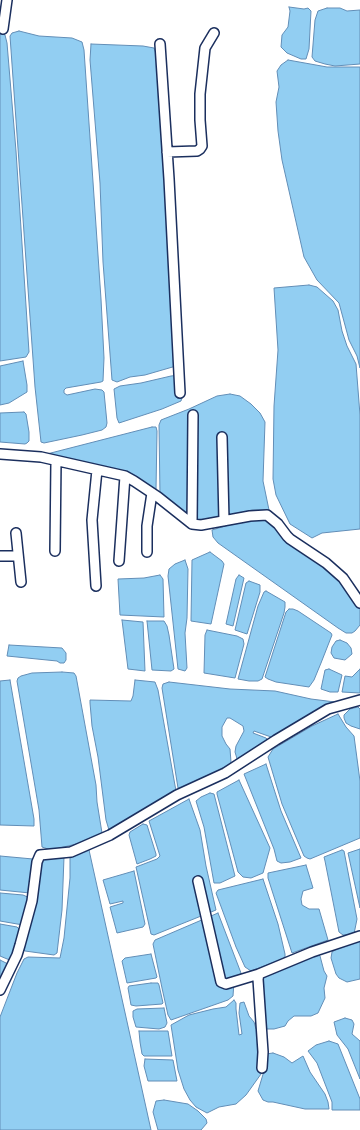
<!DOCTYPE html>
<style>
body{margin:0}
canvas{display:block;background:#fff}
</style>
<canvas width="360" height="1130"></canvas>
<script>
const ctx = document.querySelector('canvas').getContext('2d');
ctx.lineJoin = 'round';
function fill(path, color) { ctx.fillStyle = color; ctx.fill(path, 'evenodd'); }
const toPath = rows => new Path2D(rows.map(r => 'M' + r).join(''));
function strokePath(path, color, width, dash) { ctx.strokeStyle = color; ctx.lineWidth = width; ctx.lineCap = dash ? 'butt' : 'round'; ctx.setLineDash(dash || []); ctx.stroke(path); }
const water = toPath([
 [289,7,304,9,308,8,311,11,309,49,306,59,301,59,287,53,281,47,282,35,288,27,290,11,289,7],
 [327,8,340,8,347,11,360,10,360,64,335,66,325,64,315,61,312,57,315,20,318,11,327,8],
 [19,31,39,36,72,38,82,42,84,50,101,299,104,358,103,381,101,382,66,388,64,390,64,393,67,395,95,389,102,390,104,392,107,423,106,427,102,430,82,435,44,443,41,442,35,387,10,36,12,33,19,31],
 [0,32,5,35,7,43,16,151,29,352,26,357,0,361,0,32],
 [91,44,143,46,154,48,159,61,176,366,145,375,130,377,117,382,112,380,103,262,100,183,90,60,91,44],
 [288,60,327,67,360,67,360,368,357,356,349,340,339,303,317,280,304,257,282,160,278,131,276,102,279,87,277,71,281,65,288,60],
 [309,285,317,287,333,301,338,310,342,331,347,346,356,364,360,415,360,529,322,533,312,538,290,524,276,495,273,479,274,406,278,350,274,288,309,285],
 [23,361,27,385,27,392,9,403,0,405,0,366,23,361],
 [180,375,182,397,181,401,162,409,119,423,117,418,114,389,120,386,141,383,171,376,180,375],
 [230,394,240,396,251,404,260,413,265,422,263,481,269,510,252,510,215,519,194,522,160,496,159,425,161,420,189,409,217,396,230,394],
 [24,412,26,414,29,432,29,441,27,443,25,444,0,442,0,413,24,412],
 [152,427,156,427,157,431,156,490,141,484,43,455,152,427],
 [262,518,272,521,311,556,335,575,345,587,360,608,360,625,355,631,352,633,346,633,338,628,218,543,213,537,212,530,242,521,262,518],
 [210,552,222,561,224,564,211,624,191,621,192,560,210,552],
 [185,560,188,569,187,618,185,633,187,668,185,671,178,669,168,576,169,569,175,564,185,560],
 [160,575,163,579,164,617,120,615,118,579,144,578,160,575],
 [239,575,244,578,233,626,226,624,236,579,239,575],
 [249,581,260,585,260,592,247,634,235,630,246,583,249,581],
 [266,591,285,602,285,607,284,613,262,679,258,681,249,681,238,679,258,606,264,592,266,591],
 [289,609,293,609,298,611,331,633,332,635,321,663,314,680,309,687,276,682,268,679,265,677,286,612,289,609],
 [122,620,143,622,145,671,128,669,122,620],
 [147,621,164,621,167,626,169,635,174,669,171,671,152,670,147,621],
 [207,630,237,636,243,639,244,644,235,678,204,673,205,635,207,630],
 [340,640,347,643,351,648,352,654,345,660,334,658,331,653,332,647,336,641,340,640],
 [9,645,62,648,66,653,66,660,64,663,60,663,57,661,7,656,9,645],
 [329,669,342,675,338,692,330,692,321,689,325,670,329,669],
 [360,669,360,693,342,692,345,676,352,677,360,669],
 [62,672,74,673,76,676,96,785,97,802,102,833,89,841,51,850,42,847,39,810,17,681,18,678,21,676,32,673,62,672],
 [10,680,34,819,34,826,0,825,0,681,10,680],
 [135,680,155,682,158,690,176,791,114,829,109,830,106,820,98,757,92,726,90,703,90,700,131,701,133,696,135,680],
 [169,682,230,689,275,691,311,699,335,702,334,704,274,738,254,731,253,733,266,738,268,740,238,762,235,752,236,746,244,731,243,726,230,718,227,718,222,727,222,736,226,744,230,749,231,762,230,767,181,789,178,788,162,688,163,684,169,682],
 [358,707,360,709,360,729,351,726,346,723,344,718,344,715,350,709,358,707],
 [338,714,346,727,354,736,360,781,360,838,310,859,307,858,304,856,282,804,268,757,273,749,312,726,338,714],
 [266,764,281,811,301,858,290,862,281,863,277,861,274,849,244,774,266,764],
 [239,780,270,848,263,873,251,878,243,877,238,872,217,794,217,792,239,780],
 [210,793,214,794,235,876,220,883,214,883,204,827,196,801,201,797,210,793],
 [189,799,200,830,206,866,216,910,154,935,151,934,136,867,157,859,160,856,149,821,189,799],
 [143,824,147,825,156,854,156,856,150,859,137,864,129,835,130,832,143,824],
 [86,849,89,850,151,1130,0,1130,0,1017,17,973,24,959,28,957,60,958,64,938,70,878,70,854,86,849],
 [360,849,360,908,348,853,360,849],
 [342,850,344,851,357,919,354,934,350,935,343,935,339,932,325,861,324,857,342,850],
 [0,856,33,859,36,862,30,893,0,890,0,856],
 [44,857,64,857,62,910,57,953,54,955,25,951,22,949,40,866,44,857],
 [306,865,313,888,303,891,301,899,302,905,309,909,319,909,328,940,292,953,268,878,268,873,306,865],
 [134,871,145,924,143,927,117,933,110,907,123,903,123,901,110,904,103,880,134,871],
 [263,879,278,924,285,954,285,957,280,960,251,971,245,967,236,947,216,893,218,890,263,879],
 [0,893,23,895,30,898,23,925,0,921,0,893],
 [218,913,241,973,234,982,233,996,228,1000,171,1020,168,1015,162,988,153,944,155,940,218,913],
 [0,924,17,927,20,930,12,961,0,956,0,924],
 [360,940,360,979,347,982,339,978,336,974,331,958,332,952,338,948,360,940],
 [151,954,157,977,156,978,127,983,122,961,125,958,151,954],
 [318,954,320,956,324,971,327,976,324,988,325,998,318,1013,311,1016,294,1016,288,1021,285,1026,274,1029,266,1029,261,976,269,971,318,954],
 [0,960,8,964,0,987,0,960],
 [151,983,158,983,159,985,163,1003,162,1004,136,1006,131,1005,128,988,129,986,151,983],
 [234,1000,236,1003,236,1009,239,1035,242,1034,239,1013,240,1003,244,1002,249,1016,254,1022,256,1029,260,1033,261,1074,246,1095,236,1104,219,1107,207,1113,196,1107,190,1100,184,1089,178,1070,171,1025,189,1015,213,1009,226,1007,234,1000],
 [164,1008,167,1023,165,1027,159,1029,136,1027,133,1017,133,1011,137,1009,164,1008],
 [345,1018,352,1020,354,1024,352,1034,360,1041,360,1079,348,1049,337,1035,334,1022,345,1018],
 [139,1031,168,1031,172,1056,144,1056,142,1054,140,1042,139,1031],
 [329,1041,338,1044,360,1099,360,1110,332,1110,332,1102,317,1063,308,1051,316,1045,329,1041],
 [273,1053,284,1057,292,1063,303,1056,310,1072,325,1094,328,1102,329,1109,305,1109,273,1102,268,1102,263,1100,258,1091,264,1071,266,1054,273,1053],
 [145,1059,173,1060,177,1081,148,1081,144,1066,145,1059],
 [164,1100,188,1104,198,1111,206,1119,207,1123,201,1130,158,1130,153,1112,156,1101,164,1100]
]);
fill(water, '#92cef2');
strokePath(water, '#628eb7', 1);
const minor = toPath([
 [3,29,7,0],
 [160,44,169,179,180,393],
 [167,152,197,151,200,149,202,146,200,120,200,94,205,48,214,33],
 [222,437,224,521],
 [0,454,41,457,125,476,134,481,158,497,192,524,201,525,250,516,267,515,278,524,287,536,290,539,326,563,343,578,360,603],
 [192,524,193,415],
 [16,533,21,582],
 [55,551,56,461],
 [147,552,147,526,152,493],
 [0,556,18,556],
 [119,561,125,476],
 [96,586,92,520,97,470],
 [198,881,221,982,226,984,259,974],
 [0,990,17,955,20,945,32,901,37,862,40,855,71,852,110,835,177,795,225,773,276,740,328,709,360,700],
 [262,1068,263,1052,258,979,259,974,312,952,360,936]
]);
strokePath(minor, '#1b2f5e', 12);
strokePath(minor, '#fff', 9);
</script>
